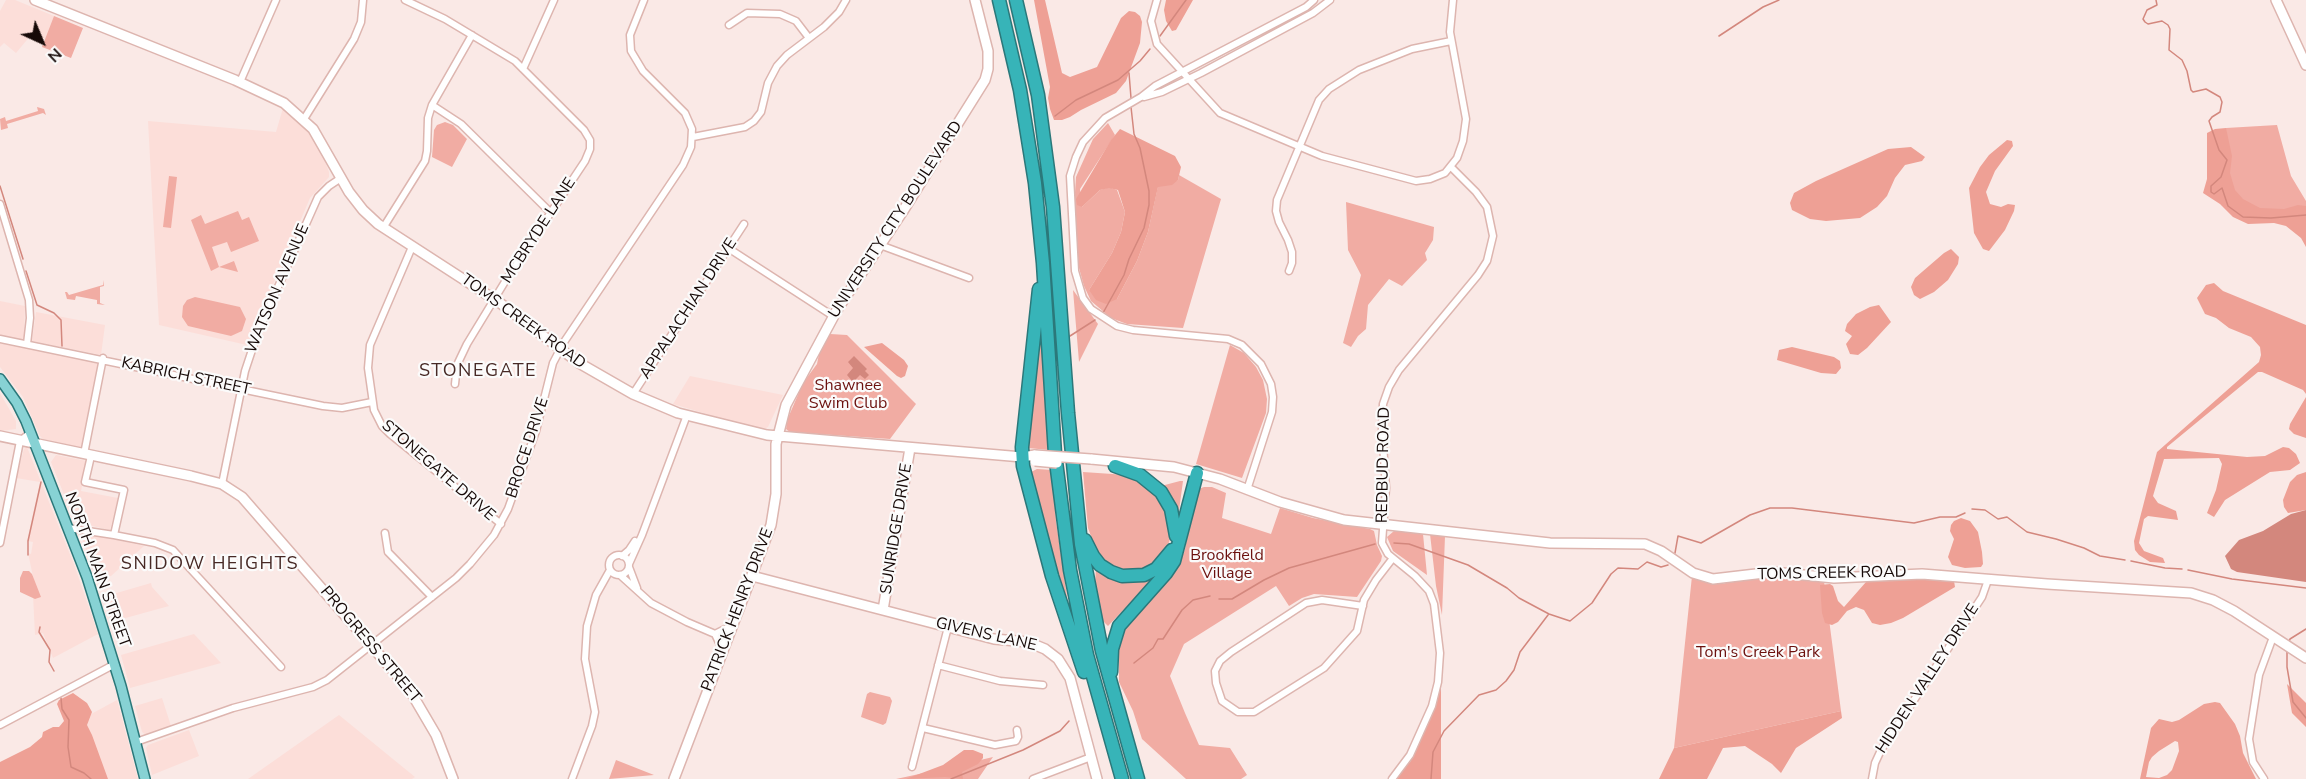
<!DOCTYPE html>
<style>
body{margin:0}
#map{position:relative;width:2306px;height:779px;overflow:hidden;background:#fae9e6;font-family:"Nunito Sans",sans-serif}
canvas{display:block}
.north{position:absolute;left:12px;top:12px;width:60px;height:60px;-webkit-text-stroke:4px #fbfbfb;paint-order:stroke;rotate:136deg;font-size:16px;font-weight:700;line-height:24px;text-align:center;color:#160907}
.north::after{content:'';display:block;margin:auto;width:21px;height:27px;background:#160907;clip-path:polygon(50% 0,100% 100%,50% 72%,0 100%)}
</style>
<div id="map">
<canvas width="2306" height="779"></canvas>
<div class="north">N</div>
</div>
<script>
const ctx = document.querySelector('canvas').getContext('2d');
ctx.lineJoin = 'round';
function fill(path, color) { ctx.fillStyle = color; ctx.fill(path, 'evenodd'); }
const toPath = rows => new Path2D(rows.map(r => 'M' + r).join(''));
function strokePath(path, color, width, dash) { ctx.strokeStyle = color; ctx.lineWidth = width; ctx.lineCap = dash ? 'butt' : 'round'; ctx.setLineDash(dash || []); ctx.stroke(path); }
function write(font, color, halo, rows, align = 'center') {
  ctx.font = font + ' "Nunito Sans",sans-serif'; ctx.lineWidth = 4.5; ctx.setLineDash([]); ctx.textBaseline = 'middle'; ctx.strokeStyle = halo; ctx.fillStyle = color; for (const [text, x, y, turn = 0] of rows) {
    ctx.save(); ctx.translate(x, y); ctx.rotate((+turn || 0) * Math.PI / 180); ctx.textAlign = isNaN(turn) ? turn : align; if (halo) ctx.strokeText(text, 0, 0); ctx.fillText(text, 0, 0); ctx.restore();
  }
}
fill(toPath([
 [6,0,15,0,54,16,45,39,31,35,16,53,4,43,0,47,0,11],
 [283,108,296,118,312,136,325,161,329,172,329,177,310,198,247,345,159,325,148,121,276,132],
 [0,301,25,306,24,340,0,335],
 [36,312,105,325,101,355,32,341],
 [0,343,98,363,81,448,43,439,40,436,23,397,0,367],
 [690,376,783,395,768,427,764,429,737,423,673,404],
 [0,393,16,421,16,429,0,431],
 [27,447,75,567,98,634,53,658,43,633,35,635,33,595,37,595,28,553,31,554,33,542,27,541,40,482,16,478,24,449],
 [56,455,87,461,81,491,118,498,110,530,75,522,51,462],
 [88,533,144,546,111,576,97,580,82,539,82,535],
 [151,583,152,587,169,606,111,622,103,597],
 [194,634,221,663,130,688,121,655],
 [162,698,171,726,146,735,142,732,135,706],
 [117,700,138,779,104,779,82,719],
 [339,715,415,777,412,779,248,779],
 [189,730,199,756,152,775,146,748,148,745]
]), '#fcded9');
fill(toPath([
 [54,16,83,28,71,58,42,47],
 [37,107,44,109,46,115,43,113,7,124,8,128,1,130,0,119,5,117,6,121,38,111],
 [445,122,453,125,467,139,452,167,432,157,434,130,437,125],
 [1108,123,1115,135,1080,189,1082,207,1100,190,1109,187,1117,190,1125,212,1121,232,1112,253,1089,290,1117,299,1137,261,1148,232,1158,186,1178,180,1179,175,1221,199,1183,328,1127,324,1111,318,1091,301,1084,286,1079,268,1074,208,1076,177,1093,139],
 [2277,125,2291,176,2306,201,2306,213,2252,212,2226,183,2226,128],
 [169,176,177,177,171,228,163,227],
 [1346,202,1434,227,1433,240,1425,253,1427,260,1402,286,1389,279,1368,305,1366,329,1358,336,1351,347,1343,343,1361,275,1348,250],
 [238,211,242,220,249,217,259,241,231,252,227,242,212,247,219,267,234,261,238,272,219,267,211,271,191,220,201,215,205,224],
 [103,280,104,286,100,287,100,303,105,305,97,304,97,300,76,296,75,300,67,299,65,292,67,292,69,295,103,285],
 [1073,290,1098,324,1079,362],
 [195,297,240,307,246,319,242,331,231,336,188,326,182,317,183,306,187,300],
 [1040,321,1049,450,1028,448],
 [830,334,847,335,916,404,890,439,790,432,786,429,788,418,803,383,817,364,819,354],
 [1230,345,1244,353,1256,367,1263,380,1267,399,1266,413,1242,478,1196,464],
 [1037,469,1052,470,1056,521,1070,617,1030,477,1031,472],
 [1083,472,1127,475,1154,491,1167,511,1171,536,1167,548,1153,565,1143,570,1123,571,1104,561,1097,553,1088,528],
 [1180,481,1183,481,1178,518,1161,486],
 [1204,487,1212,487,1226,493,1222,518,1271,534,1280,508,1313,518,1370,529,1374,531,1377,545,1382,556,1381,561,1357,597,1314,594,1302,598,1289,606,1276,586,1184,644,1170,676,1185,713,1199,745,1230,748,1247,775,1241,779,1186,779,1142,739,1133,711,1119,682,1119,637,1156,589,1169,580,1181,560,1185,549,1194,493,1198,489],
 [1394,531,1423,534,1427,575,1393,551,1387,537],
 [1430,534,1445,536,1442,615,1436,586],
 [1096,568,1121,581,1146,579,1159,573,1108,626,1102,620,1095,584],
 [23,571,29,571,32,574,41,597,35,599,20,592,20,578],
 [1692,576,1707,582,1719,584,1778,576,1824,581,1841,711,1674,748],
 [870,692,890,697,892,701,886,723,883,725,861,717,867,694],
 [993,757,978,779,896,779,947,768],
 [616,760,654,775,609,779]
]), '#f1aca3');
fill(toPath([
 [1034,0,1045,0,1062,73,1070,77,1097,67,1121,18,1129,11,1135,12,1140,16,1142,22,1140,43,1126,81,1116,93,1081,110,1070,117,1062,120,1054,120,1050,109,1048,98,1050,87],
 [1166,0,1193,0,1176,30,1172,31,1166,21,1164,10],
 [2226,128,2232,156,2230,173,2235,190,2243,199,2260,208,2284,209,2298,205,2306,206,2306,247,2301,238,2286,226,2274,223,2248,224,2233,217,2220,204,2203,193,2207,179,2207,133,2215,129],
 [1120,129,1175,156,1181,167,1178,180,1172,185,1158,187,1148,232,1137,261,1117,299,1106,304,1096,300,1089,290,1112,253,1121,232,1125,212,1118,190,1109,188,1100,190,1082,207,1077,205,1076,199,1111,140],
 [2007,140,2012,141,2013,146,1995,171,1986,192,1990,204,2001,207,2008,204,2015,205,2014,211,2005,230,1989,251,1983,249,1974,233,1969,188,1980,167,1989,155],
 [1911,147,1925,157,1922,161,1905,165,1895,178,1887,196,1877,207,1860,218,1826,221,1810,219,1792,210,1790,203,1794,193,1816,181,1888,149],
 [1951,249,1959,257,1958,264,1948,280,1934,292,1920,299,1914,295,1911,287,1915,278,1944,253],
 [2214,283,2223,291,2306,325,2306,394,2303,390,2262,372,2258,372,2167,447,2167,449,2247,457,2265,456,2283,447,2289,448,2296,454,2300,463,2290,470,2270,472,2225,500,2214,517,2207,513,2216,490,2222,464,2219,458,2164,459,2153,496,2158,503,2176,511,2178,520,2148,516,2144,519,2139,543,2144,551,2163,558,2165,563,2150,562,2139,555,2135,550,2134,541,2157,452,2259,362,2261,355,2260,347,2251,337,2229,328,2216,318,2205,314,2197,298,2206,285],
 [1879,305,1891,322,1867,348,1858,355,1850,354,1846,344,1852,336,1845,331,1847,324,1856,314,1870,307],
 [882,343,904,360,908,366,905,376,901,378,897,376,864,347],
 [1792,347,1834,357,1840,361,1841,368,1836,374,1821,373,1777,360,1779,350],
 [2306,397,2306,438,2294,434,2289,429,2290,424],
 [2306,472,2306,510,2288,513,2284,507,2283,500,2290,482,2297,475],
 [1961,518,1970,521,1978,532,1982,552,1983,564,1981,567,1965,568,1952,565,1948,557,1954,539,1950,531,1951,525,1954,521],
 [1944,578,1954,581,1955,587,1903,618,1891,623,1880,625,1872,623,1864,610,1856,607,1847,611,1838,622,1832,625,1825,623,1822,613,1820,585,1830,584,1833,586,1838,601,1844,607,1866,582,1876,579],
 [2287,684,2306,703,2306,727,2292,713],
 [1441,686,1441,779,1394,779,1410,762,1425,730],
 [73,693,87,703,92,712,87,725,92,735,108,779,0,779,0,762,30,747,42,737,43,732,53,727,59,727,64,721,57,704,59,700],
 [2215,702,2220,703,2235,724,2240,736,2243,753,2256,779,2140,779,2151,728,2159,719,2172,722,2179,720,2204,704],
 [2175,741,2178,742,2179,751,2172,770,2167,775,2159,778,2146,777,2149,762,2152,757,2159,751],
 [1841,711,1842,718,1796,748,1781,773,1772,764,1745,746,1723,748,1707,779,1659,779,1674,748],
 [964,750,973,750,983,754,983,758,978,764,962,772,963,779,945,777,906,779,943,765]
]), '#eea095');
fill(toPath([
 [854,356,867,369,865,371,869,375,865,379,860,375,853,382,847,375,853,368,848,362],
 [2306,510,2306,582,2237,572,2231,569,2225,556,2239,540,2263,531,2291,514]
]), '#d3877d');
strokePath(toPath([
 [2156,0,2157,5,2147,10,2143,19,2145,22,2148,24,2162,21,2168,25,2170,29,2169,50,2182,60,2187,71,2191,90,2193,92,2206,89,2220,97,2222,102,2220,112,2212,117,2209,121,2219,150,2227,160,2221,177,2211,186,2211,192,2214,194,2222,188,2228,206,2243,217,2271,218,2306,215],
 [1160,36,1186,0],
 [1719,36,1763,7,1779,0],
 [1129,73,1131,98],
 [1055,116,1076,100,1118,80,1140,61,1150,49],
 [0,186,23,259],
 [26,271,37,305,54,313,61,320,62,346],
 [1103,313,1124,275,1129,259,1144,228,1149,205,1149,191,1140,148,1134,134,1131,107],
 [1070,336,1095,320],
 [1972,509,1985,510,1998,519,2007,517,2027,532,2056,539,2084,548,2100,556,2125,560],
 [1394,543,1409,544,1468,565,1507,588,1519,598,1549,614,1570,621,1592,603,1611,574,1618,568,1638,569,1647,562,1661,567,1668,565],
 [1675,553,1678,536,1701,543,1750,515,1770,508,1792,508,1914,523,1940,517,1956,517,1965,513],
 [28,555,28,541,41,482],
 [2131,561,2165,568,2182,569],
 [2188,570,2232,579,2306,588],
 [1219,599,1232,599,1264,580,1289,568,1375,544],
 [40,627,39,632,50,650,49,662,54,671],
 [2289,642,2290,639,2306,629],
 [2287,650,2287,667,2293,702,2306,718],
 [1134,663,1153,648,1158,639,1163,639,1182,610,1193,600,1210,596],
 [61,698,62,709,69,720,68,747,71,767,84,773,91,779],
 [951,779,1023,750,1060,731,1069,721],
 [1431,779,1433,752,1444,731,1479,695,1496,690,1506,681,1514,670,1520,652,1548,615]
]), '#d3877d', 1.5);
const street = toPath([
 [405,0,445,19,515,61,584,130,590,140,590,149,585,161,506,280,467,344,457,365,455,384],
 [1157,0,1151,21,1157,44,1220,113,1322,156,1416,181,1430,179,1445,173,1457,158,1463,141,1466,119,1450,32,1453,0],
 [729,25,747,13,780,14,796,21,809,38],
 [523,69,554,0],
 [240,82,276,0],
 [1144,97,1162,92,1201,73,1313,13,1330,0],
 [432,105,461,124,550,212],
 [304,119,354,39,361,22,363,0],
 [693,137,745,127,754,121,761,112,768,83,777,66,787,55,824,27,839,12,846,0],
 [0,204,29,300,30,318,27,344],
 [383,228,425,161,427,151,428,118,432,105,472,35],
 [880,245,969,278],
 [412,247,370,345,368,368,374,410,382,426,390,434,501,524],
 [728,248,833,316],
 [1289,271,1292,263,1292,252,1288,240,1279,222,1276,211,1277,200,1319,100,1329,89,1359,70,1412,49,1451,41],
 [0,339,323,406,342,408,372,402],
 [633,394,744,224],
 [84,454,103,358],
 [91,456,85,482,124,490,114,535],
 [222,484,245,371,258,332,318,197,329,186,341,178],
 [1247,490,1272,412,1273,397,1271,384,1261,364,1242,345,1228,339,1133,330,1117,326,1091,309,1083,298,1075,271,1070,176,1076,157,1083,142,1105,118,1141,97,1155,86,1306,7,1314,0],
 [68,528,114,535,155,543,173,550,281,667],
 [385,533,388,552,432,597],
 [0,543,20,441,30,433],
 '609 565a10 10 0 1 1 20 0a10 10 0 1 1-20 0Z',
 [622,556,629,550,635,541],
 [629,564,642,535,687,415],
 [629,567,637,588],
 [620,575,651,603,687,622,715,634,723,651],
 [1363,606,1322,600,1306,603,1231,652,1220,661,1215,671,1216,683,1222,701,1238,712,1254,712,1324,668,1357,631,1364,600,1376,580,1393,558],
 [715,634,733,625],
 [938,665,1000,681,1043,685],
 [0,725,115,664],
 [923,728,995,745,1016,741,1018,737,1017,730],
 [136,742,233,708,313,687,327,680,456,578,470,564,494,535,508,509,536,431,553,363,564,342,683,165,691,147,692,129,685,113,643,71,631,51,630,35,644,0],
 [912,767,948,627],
 [572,779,592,726,595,712,585,659,587,626,596,595,610,570],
 [1033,779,1091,757],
 [1392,779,1410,755,1432,706,1438,682,1440,653,1434,604,1429,591,1415,576,1388,554,1382,543,1386,488,1382,429,1383,404,1389,387,1399,370,1478,275,1487,261,1493,236,1487,207,1476,192,1451,167],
 [1872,779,1875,763,1881,750,1982,597,1988,580],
 [2264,779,2253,762,2249,739,2259,675,2273,637]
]);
const secondary = toPath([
 [35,0,235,80,284,103,313,129,349,192,363,210,378,224,500,303,579,363,633,394,678,413,767,435,1022,457,1035,455],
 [2276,0,2306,65],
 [0,436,191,476,222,484,242,497,409,689,436,735,453,779],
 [1091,459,1174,467,1220,479,1280,502,1344,520,1550,543,1645,544,1661,551,1693,573,1713,579,1773,572,1834,578,1922,574,2047,584,2191,593,2213,600,2234,611,2306,658],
 [752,576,994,639,1028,642,1045,649,1058,659,1070,678,1097,779],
 [883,610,910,448],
 [674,779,771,525,776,494,776,444,786,405,837,310,903,211,985,80,988,69,988,51,975,0]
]);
const primary = toPath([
 [0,379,17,403,26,421,87,577,121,686,145,779]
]);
const highway = toPath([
 [999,0,1020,90,1035,183,1043,263,1055,454,1070,570,1087,655,1122,779],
 [1016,0,1038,95,1053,207,1068,413,1081,544,1102,651,1138,779],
 [1039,289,1022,447,1023,466,1052,576,1084,672],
 [1115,466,1140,475,1161,492,1171,509,1176,536],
 [1085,540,1093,556,1100,565,1111,572,1122,576,1144,575,1156,569,1172,550],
 [1111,672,1112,649,1119,626,1166,573,1174,561,1197,473]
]);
strokePath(street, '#ddb5af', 9);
strokePath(secondary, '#ddb5af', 12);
strokePath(primary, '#2b787a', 12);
strokePath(highway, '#2b787a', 15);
strokePath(street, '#fff', 6);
strokePath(secondary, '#fff', 9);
strokePath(primary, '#87d2d4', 9);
strokePath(highway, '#37b4b8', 12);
const secondaryBridge = toPath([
 [1035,455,1091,459],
 [1035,461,1057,463]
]);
strokePath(secondaryBridge, '#ddb5af', 12, []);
strokePath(secondaryBridge, '#fff', 9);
write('16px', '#160907', '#fbfbfb', [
 ["UNIVERSITY CITY BOULEVARD",896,220,-57],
 ["MCBRYDE LANE",539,231,-57],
 ["WATSON AVENUE",278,289,-67],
 ["APPALACHIAN DRIVE",689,309,-57],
 ["TOMS CREEK ROAD",523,322,36],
 ["KABRICH STREET",186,377,12],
 ["BROCE DRIVE",528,448,-72],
 ["REDBUD ROAD",1384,465,-89],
 ["STONEGATE DRIVE",438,471,41],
 ["SUNRIDGE DRIVE",897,529,-81],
 ["NORTH MAIN STREET",97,570,70],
 ["TOMS CREEK ROAD",1832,574,-1],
 ["PATRICK HENRY DRIVE",738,610,-69],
 ["GIVENS LANE",986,635,13],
 ["PROGRESS STREET",370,645,50],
 ["HIDDEN VALLEY DRIVE",1928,679,-57]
]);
write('16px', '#6c110e', '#fbfbfb', [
 ["Shawnee",848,386],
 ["Swim Club",848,404],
 ["Brookfield",1227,556],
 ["Village",1227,574],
 ["Tom's Creek Park",1758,653]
]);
ctx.letterSpacing = '1.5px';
write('18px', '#472925', '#fbfbfb', [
 ["STONEGATE",478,372],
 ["SNIDOW HEIGHTS",210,565]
]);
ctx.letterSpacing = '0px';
</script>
